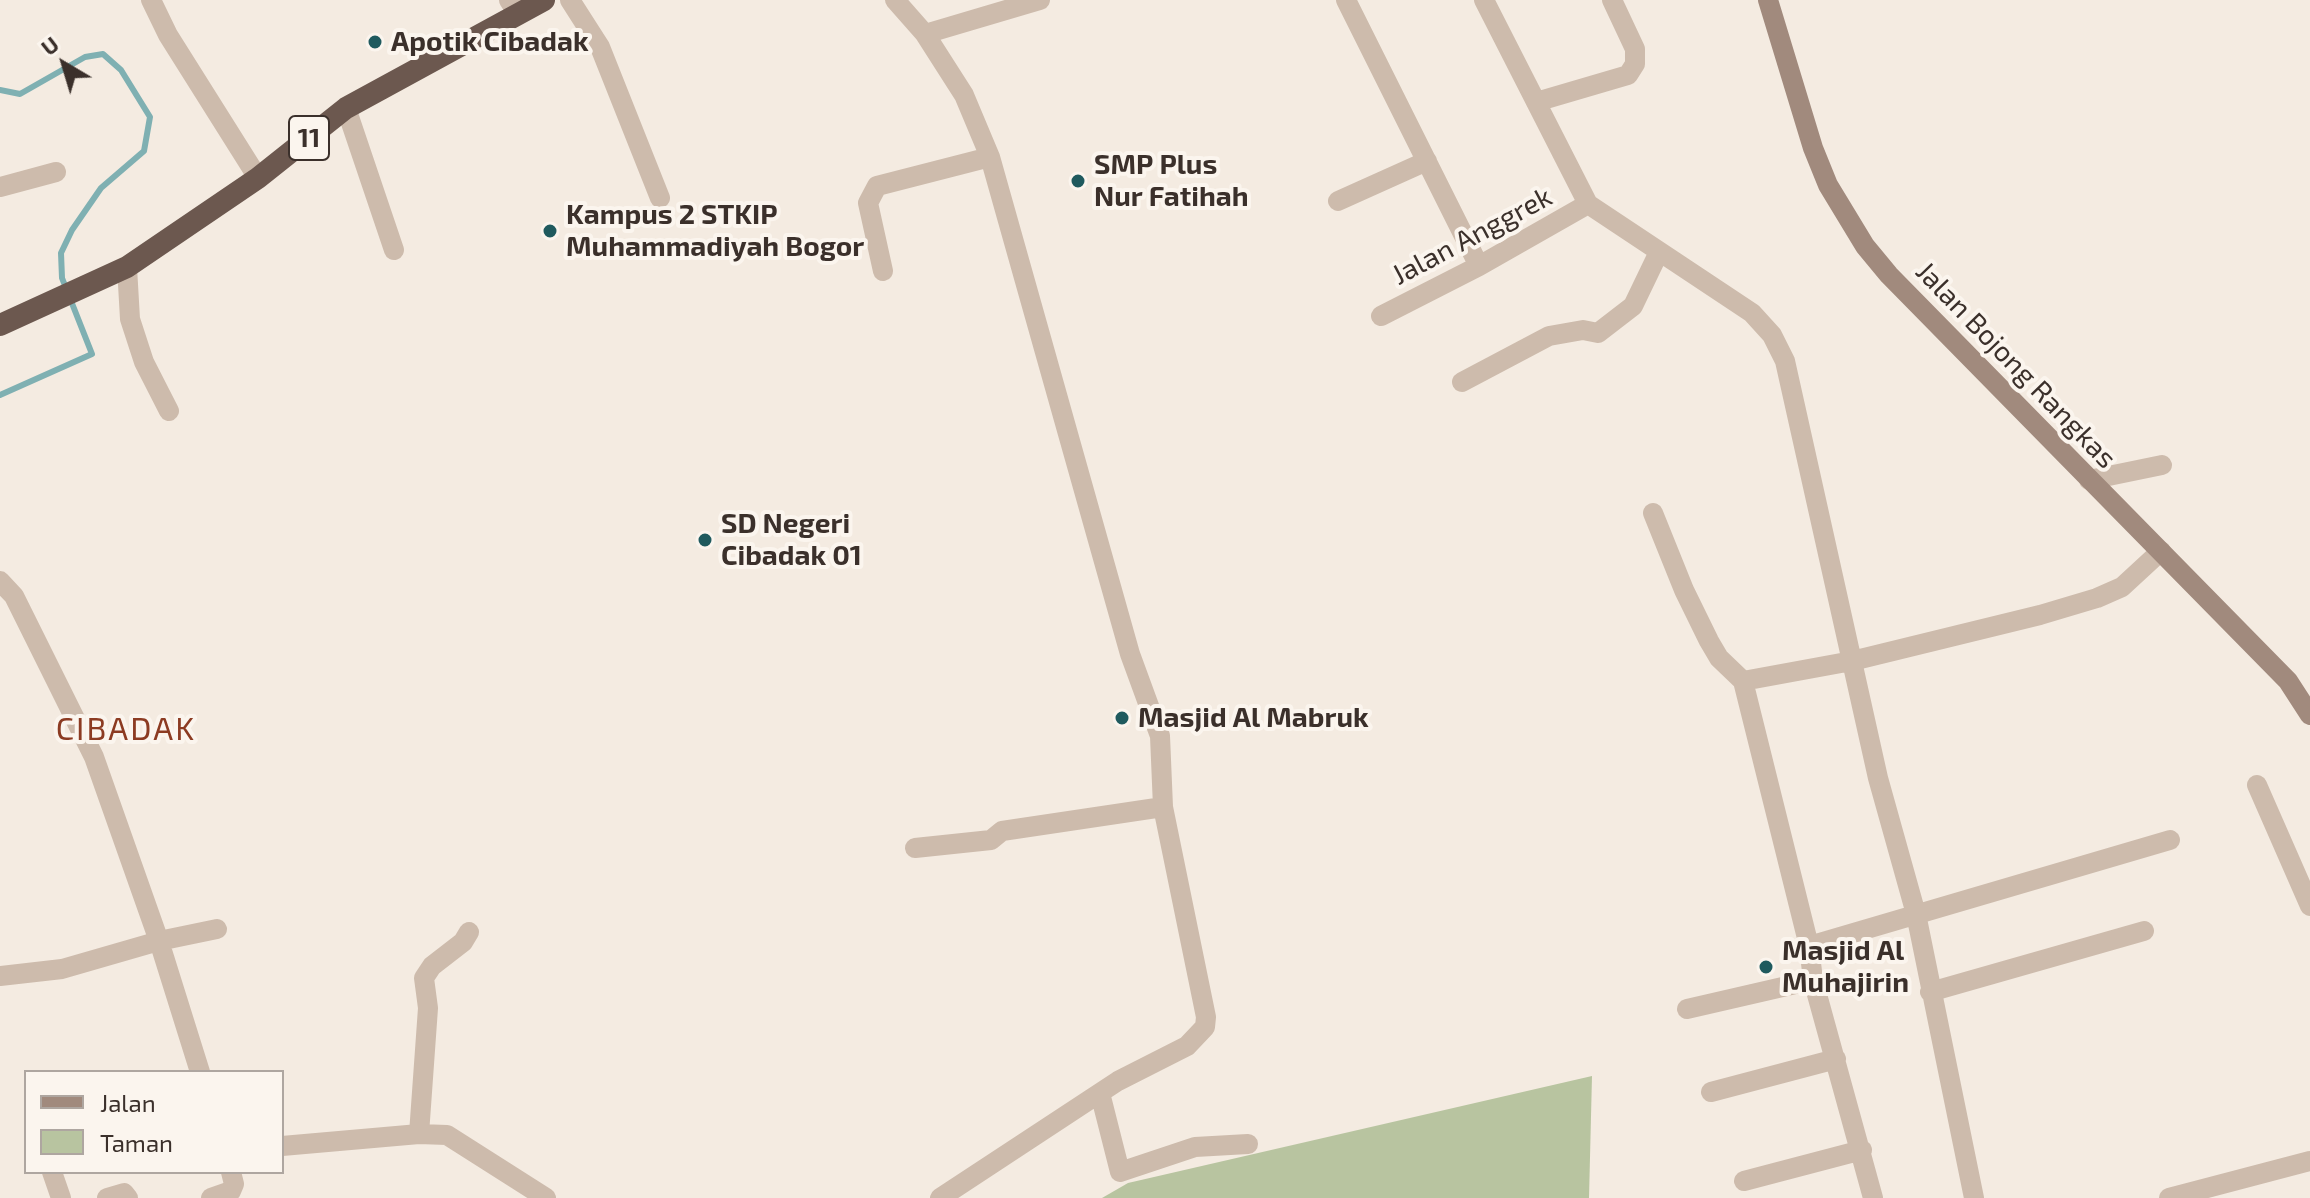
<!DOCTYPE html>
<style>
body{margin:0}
#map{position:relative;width:2310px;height:1198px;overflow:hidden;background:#f4ebe1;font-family:"Exo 2",sans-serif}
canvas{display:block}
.legend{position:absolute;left:24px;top:1070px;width:260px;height:104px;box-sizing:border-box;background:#fbf5ee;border:2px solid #aea6a0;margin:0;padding:10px 14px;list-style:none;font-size:24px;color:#3b302b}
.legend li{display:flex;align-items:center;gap:16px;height:40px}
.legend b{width:40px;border:2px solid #aea6a0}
.north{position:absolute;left:24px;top:24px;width:80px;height:80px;-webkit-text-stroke:6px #fbf5ee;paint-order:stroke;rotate:322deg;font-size:22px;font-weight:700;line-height:32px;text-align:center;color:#3b302b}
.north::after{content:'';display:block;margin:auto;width:28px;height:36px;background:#3b302b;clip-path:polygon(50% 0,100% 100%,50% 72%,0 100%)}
</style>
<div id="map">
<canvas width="2310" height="1198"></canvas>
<ul class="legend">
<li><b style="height:10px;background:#a18a7d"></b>Jalan</li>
<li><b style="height:22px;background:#b8c4a0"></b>Taman</li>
</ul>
<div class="north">U</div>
</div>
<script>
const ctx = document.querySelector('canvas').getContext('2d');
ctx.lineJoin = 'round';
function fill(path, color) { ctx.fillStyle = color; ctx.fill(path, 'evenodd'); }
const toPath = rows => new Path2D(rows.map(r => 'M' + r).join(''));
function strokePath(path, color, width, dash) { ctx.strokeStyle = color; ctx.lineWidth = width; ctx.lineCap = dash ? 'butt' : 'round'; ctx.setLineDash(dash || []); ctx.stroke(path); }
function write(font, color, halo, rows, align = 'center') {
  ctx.font = font + ' "Exo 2",sans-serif'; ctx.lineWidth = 8; ctx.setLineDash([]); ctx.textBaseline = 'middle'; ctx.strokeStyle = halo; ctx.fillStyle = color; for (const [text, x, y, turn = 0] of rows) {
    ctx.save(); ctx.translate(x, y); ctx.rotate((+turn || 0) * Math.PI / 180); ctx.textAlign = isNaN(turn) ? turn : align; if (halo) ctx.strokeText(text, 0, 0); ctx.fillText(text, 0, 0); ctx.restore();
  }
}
fill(toPath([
 [1592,1076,1589,1198,1102,1198,1128,1183]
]), '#b8c4a0');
strokePath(toPath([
 [0,90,20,94,85,57,103,54,121,70,150,117,144,151,101,188,72,230,61,253,62,278,92,354,0,395]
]), '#7fb0b2', 6);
strokePath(toPath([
 [151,0,168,35,258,178],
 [509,0,518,14],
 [570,0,600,47,660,198],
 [895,0,925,34,964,95,990,157,1130,654,1160,736,1163,807,1206,1017,1205,1027,1187,1046,1118,1081,940,1198],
 [1346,0,1479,266],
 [1484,0,1588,204,1752,313,1772,335,1785,361,1878,778,1916,914,1974,1198],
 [925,34,1040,0],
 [1536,102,1628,75,1635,64,1635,49,1612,0],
 [346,108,394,250],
 [0,187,56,172],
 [1338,201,1427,161],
 [127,267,130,319,144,362,169,411],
 [883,271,868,203,877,186,990,157],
 [1381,316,1479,266,1588,204],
 [1462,382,1549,336,1583,330,1598,333,1633,306,1658,254],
 [2089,480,2162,465],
 [1653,513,1684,590,1709,641,1719,658,1743,681],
 [0,581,14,596,94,757,159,941,200,1072],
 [2257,785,2310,906],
 [915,848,991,840,1002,831,1163,807],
 [1809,946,2170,840],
 [0,976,62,969,159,941,217,929],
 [1930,992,2144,931],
 [1687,1009,1813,980],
 [1711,1092,1836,1059],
 [1100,1093,1120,1172,1195,1147,1248,1144],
 [419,1134,428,1008,424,978,432,966,463,942,469,932],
 [282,1146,419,1134,447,1135,546,1198],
 [52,1172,61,1198],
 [1744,1181,1862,1150],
 [107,1198,124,1193,128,1198],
 [211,1198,231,1191,234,1184,231,1172],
 [1873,1198,1813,980,1809,946,1743,681,1852,661,2040,615,2097,598,2122,587,2161,551],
 [2169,1198,2310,1161]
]), '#cdbbac', 20);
strokePath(toPath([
 [1768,0,1813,148,1828,185,1865,246,1889,275,2288,681,2310,715]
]), '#a18a7d', 20);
strokePath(toPath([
 [0,325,127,267,258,178,346,108,544,0]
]), '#6c584f', 22);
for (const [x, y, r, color] of [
 [375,42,8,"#1f5a5e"],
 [1078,181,8,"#1f5a5e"],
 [550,231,8,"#1f5a5e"],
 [705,540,8,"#1f5a5e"],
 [1122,718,8,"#1f5a5e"],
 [1766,967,8,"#1f5a5e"]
]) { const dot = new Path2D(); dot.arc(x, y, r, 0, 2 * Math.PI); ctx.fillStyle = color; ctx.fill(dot); strokePath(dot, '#fbf5ee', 3); }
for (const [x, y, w] of [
 [309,138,40]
]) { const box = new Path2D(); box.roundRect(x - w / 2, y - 22, w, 44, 6); ctx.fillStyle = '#fbf5ee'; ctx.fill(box); strokePath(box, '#3b302b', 2); }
write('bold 26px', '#3b302b', null, [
 ["11",309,138]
]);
write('bold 28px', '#3b302b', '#fbf5ee', [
 ["Apotik Cibadak",391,42],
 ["SMP Plus",1094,165],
 ["Nur Fatihah",1094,197],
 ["Kampus 2 STKIP",566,215],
 ["Muhammadiyah Bogor",566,247],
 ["SD Negeri",721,524],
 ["Cibadak 01",721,556],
 ["Masjid Al Mabruk",1138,718],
 ["Masjid Al",1782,951],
 ["Muhajirin",1782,983]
], 'left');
write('28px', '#3b302b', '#fbf5ee', [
 ["Jalan Anggrek",1472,236,-28],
 ["Jalan Bojong Rangkas",2016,365,46]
]);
ctx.letterSpacing = '2px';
write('32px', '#8c3b22', '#fbf5ee', [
 ["CIBADAK",126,729]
]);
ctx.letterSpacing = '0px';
</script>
